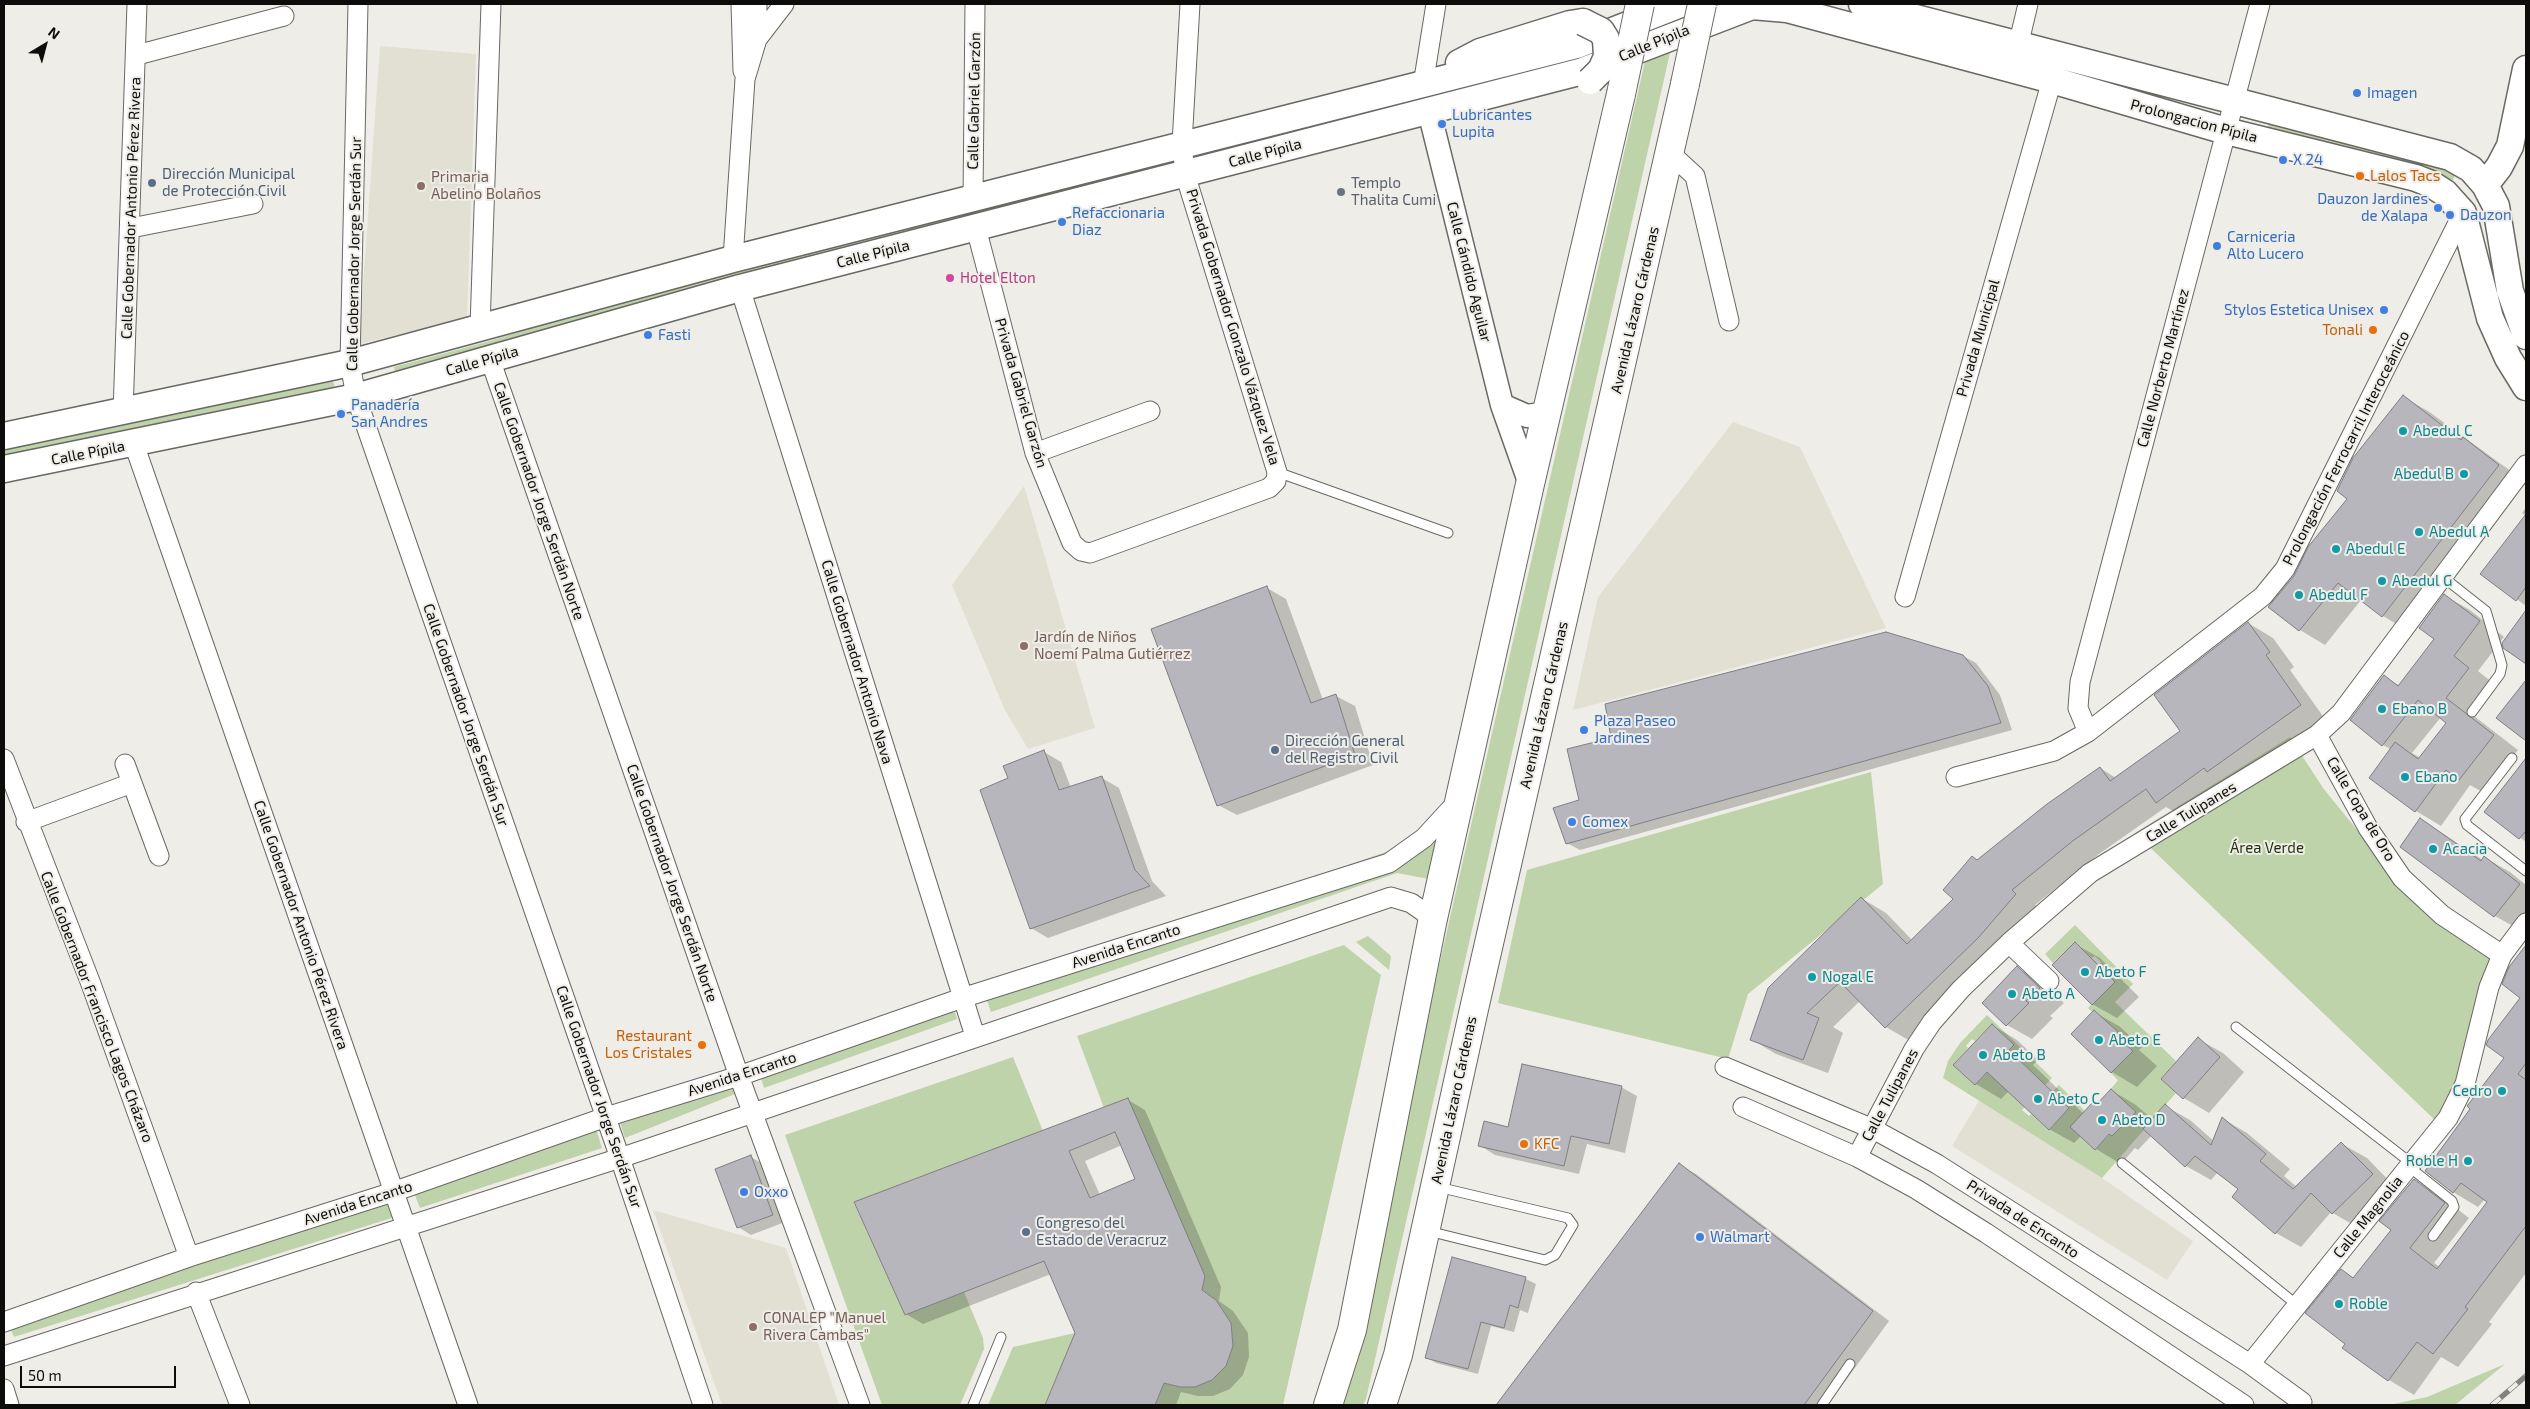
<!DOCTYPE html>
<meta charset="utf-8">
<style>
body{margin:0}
#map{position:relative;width:2530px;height:1409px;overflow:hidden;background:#eeede7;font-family:"Exo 2",sans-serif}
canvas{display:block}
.frame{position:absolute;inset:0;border:5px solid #0d0c0b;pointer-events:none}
.north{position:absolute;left:20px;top:20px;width:50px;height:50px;-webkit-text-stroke:4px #eeede7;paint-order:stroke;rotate:37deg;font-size:14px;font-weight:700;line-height:20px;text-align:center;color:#0d0c0b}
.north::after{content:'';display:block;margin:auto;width:18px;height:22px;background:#0d0c0b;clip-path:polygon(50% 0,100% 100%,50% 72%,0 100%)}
.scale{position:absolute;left:20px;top:1366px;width:156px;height:22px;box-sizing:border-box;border:2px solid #0d0c0b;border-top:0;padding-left:6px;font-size:15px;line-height:18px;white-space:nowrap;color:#0d0c0b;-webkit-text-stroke:4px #eeede7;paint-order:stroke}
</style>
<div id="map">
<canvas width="2530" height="1409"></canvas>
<div class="frame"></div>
<div class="north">N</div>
<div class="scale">50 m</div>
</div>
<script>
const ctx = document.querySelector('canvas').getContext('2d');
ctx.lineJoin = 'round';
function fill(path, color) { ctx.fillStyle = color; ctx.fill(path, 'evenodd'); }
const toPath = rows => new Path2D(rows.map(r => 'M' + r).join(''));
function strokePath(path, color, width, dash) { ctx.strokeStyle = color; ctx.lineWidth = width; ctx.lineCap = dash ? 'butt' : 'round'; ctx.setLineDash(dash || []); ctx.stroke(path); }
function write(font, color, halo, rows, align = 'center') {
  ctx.font = font + ' "Exo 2",sans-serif'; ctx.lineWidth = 4; ctx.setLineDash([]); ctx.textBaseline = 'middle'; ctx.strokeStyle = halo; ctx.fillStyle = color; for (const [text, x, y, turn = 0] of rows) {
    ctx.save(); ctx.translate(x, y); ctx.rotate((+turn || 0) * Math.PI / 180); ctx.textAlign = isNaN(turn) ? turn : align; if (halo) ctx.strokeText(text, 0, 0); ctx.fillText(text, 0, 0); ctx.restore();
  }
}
fill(toPath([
 [380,46,476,54,467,318,359,344],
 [1733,422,1800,447,1886,628,1573,710,1598,597],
 [1024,486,1095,728,1028,749,1004,708,952,585],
 [1980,1099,2102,1178,2193,1241,2167,1280,1952,1146],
 [653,1210,786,1248,839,1405,722,1405]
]), '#e2e0d3');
fill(toPath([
 [1658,4,1681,4,1366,1399,1363,1405,1339,1405],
 [2270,121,2456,171,2453,180,2267,130],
 [974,211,752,277,396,379,394,367,490,341,748,260],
 [332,378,336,391,4,461,4,447],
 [2290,737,2323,788,2397,879,2500,960,2470,1081,2439,1124,2135,833],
 [1871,772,1883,884,1748,994,1728,1059,1498,1003,1527,870],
 [1440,823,1429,879,1397,873,991,1012,983,989,1392,850],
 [2075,925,2133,984,2115,1002,2176,1061,2161,1079,2176,1093,2102,1178,1943,1078,1948,1061,1960,1043,1987,1015,2052,1078,2022,1110,2029,1116,2031,1114,2049,1130,2069,1108,2052,1092,2059,1085,2085,1111,2073,1129,2095,1150,2110,1134,2112,1136,2119,1129,2133,1110,2111,1089,2118,1080,2111,1073,2132,1051,2115,1034,2118,1032,2109,1027,2088,1008,2115,982,2099,965,2101,962,2095,956,2092,958,2075,942,2053,963,2045,954],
 [1992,1024,2014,1045,1975,1085,1953,1065,1968,1048,1966,1046,1972,1039,1975,1041],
 [1368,936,1391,956,1389,970,1356,942],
 [1344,945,1381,975,1283,1405,1155,1405,1164,1383,1180,1387,1195,1387,1212,1380,1226,1366,1233,1346,1231,1323,1216,1300,1202,1290,1205,1276,1104,1108,1077,1036],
 [951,999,957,1019,764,1088,757,1065],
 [1013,1057,1043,1131,854,1203,905,1315,964,1292,983,1338,984,1349,960,1405,882,1405,785,1135],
 [726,1073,735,1094,625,1138,617,1113],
 [593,1119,602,1148,420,1208,411,1185],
 [390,1192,398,1216,14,1337,4,1312],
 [1075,1333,1045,1405,988,1405,1013,1347],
 [2505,1364,2455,1405,2389,1405,2427,1397]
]), '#bfd3ab');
fill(toPath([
 [2403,397,2428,411,2523,480,2408,631,2383,616,2361,600,2325,645,2300,630,2269,606,2295,577,2348,498],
 [2526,507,2526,516,2522,513],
 [2526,516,2526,606,2482,573],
 [1267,588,1286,599,1323,700,1336,696,1355,706,1373,765,1237,815,1218,805],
 [2445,596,2470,610,2504,637,2478,671,2493,683,2470,713,2518,750,2484,793,2470,785,2441,826,2416,811,2371,778,2392,750,2383,745,2384,676,2400,686,2436,639],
 [2441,717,2448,722,2421,758,2412,753],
 [2248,623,2273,638,2294,667,2290,670,2325,719,2182,816,2166,807,2099,854,2035,905,2040,909,1910,1041,1886,1027,1860,1001,1833,1027,1843,1033,1828,1073,1776,1054,1751,1039,1861,898,1886,913,1912,940,1955,899,1978,861,2100,768,2116,778,2182,731],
 [1963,656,1976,663,2000,695,2012,730,1580,850,1567,843,1580,800],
 [2526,682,2526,740,2498,718],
 [1044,752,1061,762,1071,788,1102,778,1119,788,1152,881,1166,896,1048,938,1031,928,1009,779],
 [2526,760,2526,842,2486,812],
 [2421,819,2483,860,2485,858,2510,872,2526,885,2526,922,2520,930,2495,916],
 [2075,944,2100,958,2139,997,2117,1018,2092,1004],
 [2526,947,2526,1273,2489,1322,2492,1324,2458,1367,2441,1357,2414,1395,2389,1380,2344,1347,2346,1344,2341,1271,2354,1278,2392,1230,2414,1180,2439,1195,2469,1218,2434,1263,2440,1267,2489,1202,2485,1199,2478,1207,2453,1192,2472,1109,2506,1058,2522,998,2510,967],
 [2017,968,2042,982,2064,1003,2050,1016,2053,1018,2032,1039,2007,1025],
 [2094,1012,2119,1026,2142,1047,2139,1050,2157,1066,2137,1087,2112,1072,2073,1033],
 [1992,1025,2017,1040,2038,1060,2033,1065,2084,1114,2096,1107,2111,1090,2136,1105,2153,1120,2165,1106,2190,1120,2214,1141,2223,1119,2247,1133,2290,1169,2284,1176,2297,1187,2342,1144,2367,1158,2397,1189,2357,1227,2331,1212,2301,1247,2276,1233,2234,1196,2240,1189,2218,1172,2211,1180,2186,1166,2152,1135,2138,1150,2135,1148,2121,1164,2096,1149,2081,1136,2074,1143,2049,1129,2009,1091,2001,1099,1976,1084,1955,1065],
 [2198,1039,2223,1053,2244,1072,2209,1113,2184,1098,2163,1079],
 [1621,1087,1637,1096,1625,1153,1587,1144,1579,1174,1495,1155,1479,1145,1509,1128],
 [1128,1100,1145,1110,1221,1287,1219,1301,1233,1311,1248,1333,1249,1357,1243,1375,1230,1389,1213,1396,1198,1396,1181,1392,1176,1405,1047,1405,1077,1333,1051,1274,923,1324,906,1314,856,1203],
 [1122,1145,1137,1180,1100,1195,1085,1161],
 [751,1157,763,1164,785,1222,751,1235,738,1227],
 [1679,1165,1696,1174,1889,1321,1828,1405,1498,1405],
 [1453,1258,1526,1279,1536,1284,1528,1313,1520,1310,1514,1332,1491,1326,1478,1374,1436,1363,1426,1357]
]), '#0003');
const building = toPath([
 [2403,395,2461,440,2463,437,2499,465,2382,617,2338,583,2299,631,2268,607,2294,576,2308,547,2347,499,2337,491,2353,458,2403,395],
 [2526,514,2526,587,2516,601,2480,574,2526,514],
 [1267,586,1311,703,1336,694,1355,755,1217,806,1151,629,1267,586],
 [2444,594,2480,621,2454,656,2469,668,2446,698,2494,735,2459,780,2446,770,2415,812,2369,778,2395,742,2418,759,2446,723,2418,700,2382,746,2350,720,2384,675,2398,686,2434,639,2419,628,2444,594],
 [2526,610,2526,664,2503,648,2502,643,2526,610],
 [2248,622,2270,652,2266,655,2301,705,2207,772,2204,768,2156,803,2146,789,2074,840,2012,890,2016,894,1978,938,1885,1028,1840,982,1807,1013,1819,1018,1803,1060,1750,1040,1768,988,1861,897,1907,944,1953,899,1943,890,1972,856,1977,860,2047,804,2100,767,2110,781,2180,731,2154,695,2248,622],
 [1886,632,1963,655,1988,686,2001,723,1566,844,1553,808,1579,800,1567,749,1611,738,1605,704,1886,632],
 [2526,680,2526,741,2496,718,2526,680],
 [1044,750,1059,790,1102,776,1135,870,1150,886,1030,929,980,790,1008,778,1003,766,1044,750],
 [2526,758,2526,831,2519,839,2484,812,2526,758],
 [2420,818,2481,861,2484,856,2520,884,2494,917,2400,847,2420,818],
 [2075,942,2115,982,2092,1005,2052,965,2075,942],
 [2526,945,2526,1063,2518,1074,2526,1080,2526,1226,2465,1307,2468,1309,2433,1354,2417,1342,2388,1381,2342,1348,2345,1344,2305,1313,2341,1269,2353,1278,2391,1230,2379,1221,2414,1179,2445,1203,2410,1248,2437,1269,2487,1202,2461,1183,2453,1193,2425,1171,2470,1109,2467,1106,2504,1058,2486,1045,2488,1040,2520,998,2502,984,2509,967,2526,945],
 [2017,966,2040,988,2026,1001,2029,1003,2006,1026,1982,1003,2017,966],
 [2094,1010,2118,1032,2115,1035,2133,1051,2111,1073,2071,1034,2094,1010],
 [1992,1024,2014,1045,2009,1050,2069,1108,2049,1130,1987,1072,1975,1085,1953,1065,1992,1024],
 [2198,1037,2220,1057,2183,1099,2161,1079,2198,1037],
 [1522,1064,1622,1086,1609,1144,1571,1136,1564,1166,1478,1146,1484,1121,1508,1127,1522,1064],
 [2111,1089,2136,1112,2112,1136,2109,1134,2095,1150,2070,1127,2092,1103,2095,1106,2111,1089],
 [1128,1098,1205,1276,1202,1290,1216,1300,1231,1323,1233,1346,1226,1366,1212,1380,1195,1387,1180,1387,1164,1383,1155,1405,1045,1405,1075,1333,1044,1261,905,1315,854,1202,1128,1098],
 [1115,1132,1135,1179,1090,1198,1069,1151,1115,1132],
 [2165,1104,2211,1145,2222,1117,2266,1154,2260,1161,2293,1189,2341,1142,2373,1174,2332,1214,2311,1193,2275,1234,2232,1197,2238,1189,2195,1156,2185,1167,2143,1129,2165,1104],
 [751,1155,773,1215,737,1228,715,1169,751,1155],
 [1679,1163,1873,1311,1804,1405,1496,1405,1679,1163],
 [1452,1257,1526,1277,1518,1308,1510,1305,1504,1328,1481,1322,1468,1369,1425,1358,1452,1257]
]);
fill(building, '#b6b6bc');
strokePath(building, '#7e7e83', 1);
const service = toPath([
 [1277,472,1448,533],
 [2443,577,2486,611,2502,665,2500,674,2472,712],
 [2512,758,2465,819,2467,825,2526,871],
 [2236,1027,2411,1163],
 [2122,1163,2297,1305],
 [2408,1166,2452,1201,2454,1207,2433,1236],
 [1428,1231,1545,1260,1555,1255,1573,1225,1568,1218,1438,1187],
 [973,1405,1001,1337],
 [1822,1405,1850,1364]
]);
const minor = toPath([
 [358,4,350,363,356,397,620,1158,703,1405],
 [741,4,743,71],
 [754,43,784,4],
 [2018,46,2028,4],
 [137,55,284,16],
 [1423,85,1436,4],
 [1671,154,1695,176,1729,321],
 [973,198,975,4],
 [131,228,253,204],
 [976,228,1035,453,1072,543,1081,551,1090,553,1269,488,1276,481,1277,472,1185,174,1182,144,1190,4],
 [733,259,745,79,757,39,757,4],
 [740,288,975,1036],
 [480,327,491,4],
 [490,359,739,1076,860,1405],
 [123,413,137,4],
 [134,444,468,1405],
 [1035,453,1150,411],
 [1905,597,2052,80],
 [2088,732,2078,708,2080,682,2260,4],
 [2317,735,2368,828,2402,878,2442,915,2502,955],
 [4,759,91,984,189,1257],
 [125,764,159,856],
 [1956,777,2054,751,2088,732,2263,596,2285,569,2463,213],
 [26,822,132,783],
 [2009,943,2049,981],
 [1725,1067,1873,1129,1937,1164,2250,1364,2302,1402],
 [1743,1107,1857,1157,1916,1189,1986,1233,2244,1405],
 [1857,1157,1914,1049,1932,1022,1961,989,2009,943,2090,873,2317,735,2341,713,2526,465],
 [196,1292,240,1405],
 [4,1322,189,1257,393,1192,606,1117,739,1076,962,998,1389,863,1424,838,1458,801],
 [4,1356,620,1158,1391,897,1411,903,1424,912,1432,923],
 [2250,1364,2448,1118,2465,1084,2489,987,2502,955,2526,923],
 [4,1389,9,1405]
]);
const tertiary = toPath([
 [1429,111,1502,405,1530,484],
 [1502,405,1527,416,1547,413]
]);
const secondary = toPath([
 [1862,4,2450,157,2471,169,2485,185,2496,206,2510,291,2526,336],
 [1459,63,1480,52,1570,24,1583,22],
 [2485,185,2499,167,2510,146,2526,69],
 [4,436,350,363,733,259,1577,45,1681,4],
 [4,469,356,397,740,288,1583,71,1752,6,1787,9,2052,80,2226,131,2416,178,2431,184,2445,193,2463,213,2490,318,2508,358,2526,387]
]);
const trunk = toPath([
 [1328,1405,1352,1330,1432,923,1530,484,1621,94],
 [1382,1405,1398,1355,1474,1009,1685,84]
]);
strokePath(service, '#696863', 11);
strokePath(minor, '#696863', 21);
strokePath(tertiary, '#696863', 25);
strokePath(secondary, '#696863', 29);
strokePath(trunk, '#696863', 30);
strokePath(service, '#fff', 9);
strokePath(minor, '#fff', 19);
strokePath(tertiary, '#fff', 22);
strokePath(secondary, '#fff', 26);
strokePath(trunk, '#fff', 28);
const rail = toPath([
 [2492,1405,2526,1376]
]);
strokePath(rail, '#83827e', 5.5);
strokePath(rail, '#eeede7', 4, [11]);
const secondaryBridge = toPath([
 [1583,22,1601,31,1606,39,1607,57,1601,70,1590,81]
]);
const trunkBridge = toPath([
 [1685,84,1702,4],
 [1621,94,1640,4]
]);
strokePath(secondaryBridge, '#696863', 29, []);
strokePath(trunkBridge, '#696863', 30, []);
strokePath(secondaryBridge, '#fff', 26);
strokePath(trunkBridge, '#fff', 28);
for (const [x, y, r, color] of [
 [2357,93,5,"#3f7fe0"],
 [1442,124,5,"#3f7fe0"],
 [2283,160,5,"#3f7fe0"],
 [2360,176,5,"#e8710a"],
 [152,183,5,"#5c6f8a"],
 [421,186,5,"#8d6e63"],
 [1341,192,5,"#6b7280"],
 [2438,208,5,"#3f7fe0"],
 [2450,215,5,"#3f7fe0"],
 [1062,222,5,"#3f7fe0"],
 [2217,246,5,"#3f7fe0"],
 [950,278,5,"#d1479c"],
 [2384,310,5,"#3f7fe0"],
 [2373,330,5,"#e8710a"],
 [648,335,5,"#3f7fe0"],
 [341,414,5,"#3f7fe0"],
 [2403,431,5,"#0f9aa8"],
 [2464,474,5,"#0f9aa8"],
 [2419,532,5,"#0f9aa8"],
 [2336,549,5,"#0f9aa8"],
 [2382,581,5,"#0f9aa8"],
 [2299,595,5,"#0f9aa8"],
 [1024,646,5,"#8d6e63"],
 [2382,709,5,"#0f9aa8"],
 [1584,730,5,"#3f7fe0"],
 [1275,750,5,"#5c6f8a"],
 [2405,777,5,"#0f9aa8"],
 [1572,822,5,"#3f7fe0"],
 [2433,849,5,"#0f9aa8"],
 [2085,972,5,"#0f9aa8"],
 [1812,977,5,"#0f9aa8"],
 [2012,994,5,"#0f9aa8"],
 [2099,1040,5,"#0f9aa8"],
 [702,1045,5,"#e8710a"],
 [1983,1055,5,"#0f9aa8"],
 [2502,1091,5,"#0f9aa8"],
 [2038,1099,5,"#0f9aa8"],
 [2102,1120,5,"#0f9aa8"],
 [1524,1144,5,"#e8710a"],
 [2468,1161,5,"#0f9aa8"],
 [744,1192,5,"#3f7fe0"],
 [1026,1232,5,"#5c6f8a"],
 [1700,1237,5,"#3f7fe0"],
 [2339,1304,5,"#0f9aa8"],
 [753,1327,5,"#8d6e63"]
]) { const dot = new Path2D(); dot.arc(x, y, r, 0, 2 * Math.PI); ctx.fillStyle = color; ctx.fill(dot); strokePath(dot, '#eeede7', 2); }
write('15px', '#0d0c0b', '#eeede7', [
 ["Calle Pípila",1654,43,-22],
 ["Calle Gabriel Garzón",974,101,-89],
 ["Prolongacion Pípila",2194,121,15],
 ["Calle Pípila",1265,153,-15],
 ["Calle Gobernador Antonio Pérez Rivera",131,208,-88],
 ["Calle Gobernador Jorge Serdán Sur",354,254,-89],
 ["Calle Pípila",873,254,-14],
 ["Calle Cándido Aguilar",1469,272,76],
 ["Avenida Lázaro Cárdenas",1635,310,-77],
 ["Privada Gobernador Gonzalo Vázquez Vela",1233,327,73],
 ["Privada Municipal",1978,338,-74],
 ["Calle Pípila",482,361,-16],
 ["Calle Norberto Martínez",2163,368,-75],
 ["Privada Gabriel Garzón",1021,393,74],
 ["Prolongación Ferrocarril Interoceánico",2346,448,-63],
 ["Calle Pípila",88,453,-11],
 ["Calle Gobernador Jorge Serdán Norte",539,501,71],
 ["Calle Gobernador Antonio Nava",857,662,73],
 ["Avenida Lázaro Cárdenas",1544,705,-77],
 ["Calle Gobernador Jorge Serdán Sur",466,715,71],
 ["Calle Copa de Oro",2361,809,59],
 ["Calle Tulipanes",2191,812,-31],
 ["Calle Gobernador Jorge Serdán Norte",672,883,71],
 ["Calle Gobernador Antonio Pérez Rivera",301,925,71],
 ["Avenida Encanto",1126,946,-18],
 ["Calle Gobernador Francisco Lagos Cházaro",97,1007,69],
 ["Avenida Encanto",742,1074,-18],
 ["Calle Tulipanes",1890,1095,-62],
 ["Calle Gobernador Jorge Serdán Sur",599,1097,71],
 ["Avenida Lázaro Cárdenas",1454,1100,-78],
 ["Avenida Encanto",358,1203,-18],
 ["Calle Magnolia",2368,1217,-51],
 ["Privada de Encanto",2023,1219,33]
]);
write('15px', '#366cbe', '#eeede7', [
 ["Imagen",2367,93],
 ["Lubricantes",1452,115],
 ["Lupita",1452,132],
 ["X 24",2293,160],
 ["Dauzon Jardines",2428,199,"right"],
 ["de Xalapa",2428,216,"right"],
 ["Refaccionaria",1072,213],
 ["Diaz",1072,230],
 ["Dauzon",2460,215],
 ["Carniceria",2227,237],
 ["Alto Lucero",2227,254],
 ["Stylos Estetica Unisex",2374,310,"right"],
 ["Fasti",658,335],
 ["Panadería",351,405],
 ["San Andres",351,422],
 ["Plaza Paseo",1594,721],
 ["Jardines",1594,738],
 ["Comex",1582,822],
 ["Oxxo",754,1192],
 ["Walmart",1710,1237]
], 'left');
write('15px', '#4e5e75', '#eeede7', [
 ["Dirección Municipal",162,174],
 ["de Protección Civil",162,191],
 ["Dirección General",1285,741],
 ["del Registro Civil",1285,758],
 ["Congreso del",1036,1223],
 ["Estado de Veracruz",1036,1240]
], 'left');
write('15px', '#c56008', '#eeede7', [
 ["Lalos Tacs",2370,176],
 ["Tonali",2363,330,"right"],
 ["Restaurant",692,1036,"right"],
 ["Los Cristales",692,1053,"right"],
 ["KFC",1534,1144]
], 'left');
write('15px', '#785e54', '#eeede7', [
 ["Primaria",431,177],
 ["Abelino Bolaños",431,194],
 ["Jardín de Niños",1034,637],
 ["Noemí Palma Gutiérrez",1034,654],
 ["CONALEP \"Manuel",763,1318],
 ["Rivera Cambas\"",763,1335]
], 'left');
write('15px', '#5b616d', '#eeede7', [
 ["Templo",1351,183],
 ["Thalita Cumi",1351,200]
], 'left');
write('15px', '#b23c85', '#eeede7', [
 ["Hotel Elton",960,278]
], 'left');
write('15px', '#0d838f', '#eeede7', [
 ["Abedul C",2413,431],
 ["Abedul B",2454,474,"right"],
 ["Abedul A",2429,532],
 ["Abedul E",2346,549],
 ["Abedul G",2392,581],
 ["Abedul F",2309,595],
 ["Ebano B",2392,709],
 ["Ebano",2415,777],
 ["Acacia",2443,849],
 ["Abeto F",2095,972],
 ["Nogal E",1822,977],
 ["Abeto A",2022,994],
 ["Abeto E",2109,1040],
 ["Abeto B",1993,1055],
 ["Cedro",2492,1091,"right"],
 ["Abeto C",2048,1099],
 ["Abeto D",2112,1120],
 ["Roble H",2458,1161,"right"],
 ["Roble",2349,1304]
], 'left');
write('15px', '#1f2f0a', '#eeede7', [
 ["Área Verde",2267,848]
]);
</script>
